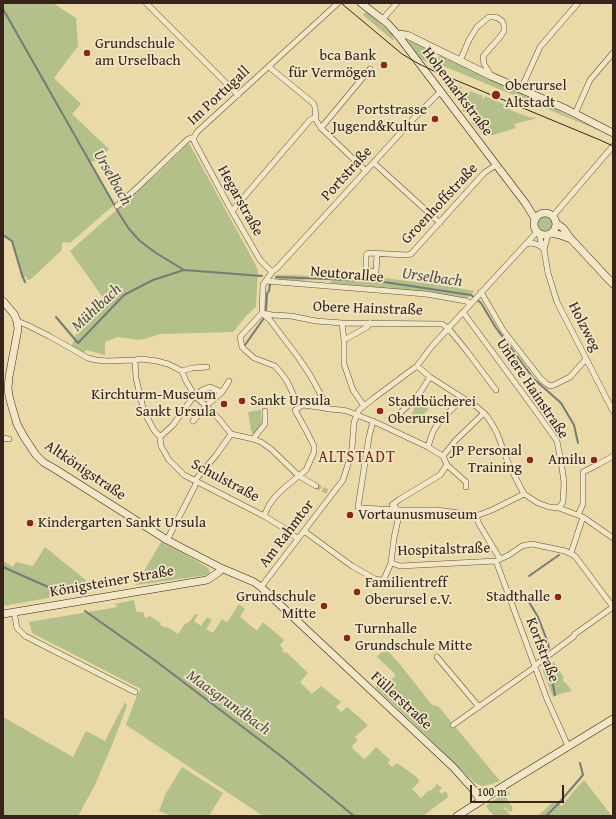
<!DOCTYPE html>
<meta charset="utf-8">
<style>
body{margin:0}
#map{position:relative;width:616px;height:819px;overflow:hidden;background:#eadaa7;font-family:"Gentium Book Plus",serif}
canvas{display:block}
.frame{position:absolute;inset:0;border:4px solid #35231c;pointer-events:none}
.scale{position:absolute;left:470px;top:785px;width:94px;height:18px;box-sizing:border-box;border:2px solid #35231c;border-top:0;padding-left:5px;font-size:12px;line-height:14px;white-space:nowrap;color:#35231c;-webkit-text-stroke:3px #f1e7c6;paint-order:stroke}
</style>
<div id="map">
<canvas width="616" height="819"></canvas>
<div class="frame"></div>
<div class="scale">100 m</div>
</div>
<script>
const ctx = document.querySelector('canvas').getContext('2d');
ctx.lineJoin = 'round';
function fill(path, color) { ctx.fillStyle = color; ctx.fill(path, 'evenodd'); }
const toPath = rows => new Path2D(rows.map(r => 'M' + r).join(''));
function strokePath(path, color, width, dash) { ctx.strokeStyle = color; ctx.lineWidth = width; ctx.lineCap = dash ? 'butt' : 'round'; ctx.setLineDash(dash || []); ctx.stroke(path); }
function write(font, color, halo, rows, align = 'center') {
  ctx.font = font + ' "Gentium Book Plus",serif'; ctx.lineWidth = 3.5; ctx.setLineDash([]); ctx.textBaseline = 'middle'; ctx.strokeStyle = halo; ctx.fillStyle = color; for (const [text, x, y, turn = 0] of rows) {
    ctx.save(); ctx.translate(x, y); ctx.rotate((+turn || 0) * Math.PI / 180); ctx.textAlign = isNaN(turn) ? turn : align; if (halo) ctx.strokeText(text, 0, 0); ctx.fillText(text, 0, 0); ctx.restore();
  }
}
fill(toPath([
 [3,3,53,3,76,18,78,46,54,78,81,104,72,114,109,149,98,160,90,162,114,205,70,243,64,242,62,243,62,250,31,279,27,280,26,276,22,279,12,242,3,237],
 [366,11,393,35,394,41,363,15],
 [409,40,436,53,431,64,421,59,408,41],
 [440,55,605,133,436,63],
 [444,80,459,86,462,87,461,90,469,93,470,91,483,96,482,98,484,99,485,96,510,107,510,110,529,117,538,118,514,124,516,128,493,135,483,135,471,122,474,118,467,110,463,112,462,110,465,107],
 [189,143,253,260,258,270,256,307,247,315,233,332,160,334,148,338,139,340,117,337,105,342,105,355,86,350,83,354,71,348,77,331,106,302,70,251,157,174],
 [542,215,547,215,550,216,553,220,553,225,552,227,549,230,544,231,541,230,538,226,538,221,539,219],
 [378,274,379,278,384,278,448,286,474,291,471,295,467,298,426,292,331,283,331,278,305,277,305,281,276,279,277,275,326,276,360,278,360,275],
 [417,402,429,409,419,419,421,420,418,425,410,418],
 [261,410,262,425,253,435,251,430,248,412],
 [161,542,190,557,208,568,210,572,208,575,136,585],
 [45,547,93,586,83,588,59,596,3,606,3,561,13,567,16,562,33,566],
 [134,600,136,611,137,612,143,612,145,618,150,616,161,623,160,625,164,627,169,628,178,634,184,625,190,621,195,614,198,615,194,621,201,626,207,617,212,620,206,629,213,633,222,619,227,622,239,604,245,609,240,617,257,631,263,622,284,640,280,645,283,648,282,650,285,653,286,652,308,673,300,682,312,694,321,686,341,702,336,707,341,712,347,707,368,725,355,737,358,740,352,746,353,749,363,758,365,759,376,747,390,760,388,763,392,767,397,763,418,778,419,782,412,789,421,798,428,791,430,790,431,791,437,784,442,788,439,791,442,794,445,791,447,793,448,797,423,816,263,816,126,725,137,695,141,689,32,633,29,622,118,607,114,604],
 [385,648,399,663,432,705,438,706,500,781,492,784,482,786,475,783,431,740,375,687,382,681,389,682,395,676,395,674,377,657],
 [549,658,553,663,554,662,564,678,562,679,565,683,566,683,572,691,563,693,553,697,543,671,543,664],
 [125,702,127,706,112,745,94,787,78,816,3,816,3,717,73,757,86,731,105,741],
 [182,767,223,793,209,816,172,816,159,811,166,793],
 [584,780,612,816,538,816,554,801,560,804,561,807,574,791],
 [507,791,510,794,507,797,507,799,513,808,511,812,504,807,503,809,507,810,510,816,494,816,492,813,490,812,486,806]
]), '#b3c08a');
strokePath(toPath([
 [3,9,120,215,129,229,140,241,156,253,184,270,262,276],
 [3,235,12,241,22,275,25,282],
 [276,277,377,281,471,295,481,303,496,328,534,379,561,403,574,425,578,443],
 [266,310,267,294,269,291,270,284],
 [56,317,78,343,124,295,153,280,184,270],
 [245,345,264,318],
 [3,567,64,594],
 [529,576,559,555],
 [523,592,538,617,548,643,549,649],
 [85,611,153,659,281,756,354,816],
 [550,671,555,695],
 [546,816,558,804,583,775,580,763]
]), '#747c77', 2);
strokePath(toPath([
 [316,486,328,492]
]), '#c6b58b', 5, [5, 2.5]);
const street = toPath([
 [146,3,238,95],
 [382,20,397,3],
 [460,61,469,40,477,27,489,17,494,17,498,18,502,21,504,25,504,31,500,37,485,54,483,57,484,64,491,75],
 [269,67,313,103,315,107,316,120,321,128,366,171],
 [521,89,540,47,578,3],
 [575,114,590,80,613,53],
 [321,128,370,69],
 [194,137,194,141,229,206,260,260,272,272],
 [374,163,440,223],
 [117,206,139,186,188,139,194,137,197,132,338,3],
 [232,211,310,120,315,117],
 [553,216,613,146],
 [539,233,542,247,544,250,548,273,557,302,613,411],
 [526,244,531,243,536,244,542,247],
 [544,250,548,234],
 [377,254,376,272,367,271,366,269,366,255,368,253,407,255,411,254,484,173,496,165],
 [266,281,426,294,466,301,471,304],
 [481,292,503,330,541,379,547,384,550,386,554,385,570,377,586,359],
 [463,312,535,410,557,441,562,468,564,482,563,502,559,508],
 [262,313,272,315,291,316,316,321,342,323,442,324,448,328,466,350,496,390],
 [263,314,270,320,276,328,298,357,310,375,321,395,325,408],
 [17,321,27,325,49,336,88,358,96,360,107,361,135,360,141,359,157,361,168,364,182,371,192,368,207,367],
 [342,323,344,340,344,364,353,390,364,406],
 [344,340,367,327,370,323],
 [135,360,136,378,144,412,154,430,160,437,161,446,169,460,184,475,264,516,284,528,298,539],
 [417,366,430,377,477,407,486,415,492,424,497,433,504,452,510,467,524,494,538,503,549,507,559,508,583,517,613,538],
 [182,371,186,381,195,396,206,406,222,392,229,381],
 [303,405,295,398,287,381,281,373,275,366,254,358,245,350,242,347,240,337,262,313,263,285,272,272,278,267,416,116,440,92],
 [400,413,413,401,421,391,430,377],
 [193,421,206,406,219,419,231,434,253,439,261,442,271,449,299,476,316,486],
 [373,421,369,437,358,507,361,508,397,510,436,510,467,514,476,516,492,510,524,494],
 [160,437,173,425,191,400,202,390,210,387,222,392],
 [3,438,9,439],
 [253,439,265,424,265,411],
 [428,447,432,434,435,428,440,421,463,398],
 [443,456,456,440,484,413],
 [392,505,400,499,440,475,447,465],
 [578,515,583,504,583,472,599,464,613,456],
 [264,516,269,505,275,497,283,489,306,470,314,452,314,446,308,434,295,410,303,405,325,408,329,409,341,410,347,411,377,423,428,447,443,456,447,465,466,482,466,487],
 [476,516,479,524,500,559],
 [304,531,352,566,375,579,381,580,384,579,391,563,394,538,398,520,397,510,393,504],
 [167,540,195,486,197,478,217,454,231,434],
 [571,553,583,517],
 [496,561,547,699,568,746],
 [391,563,400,566,496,561,509,555,522,546,532,544,565,551,575,556,613,607,575,634,573,637,537,664,535,667,453,725],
 [261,587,343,480,349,461,352,448,354,422,359,410,374,398,417,366,432,346,537,232],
 [14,612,17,628,25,636,135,692],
 [437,657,479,707]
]);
const secondary = toPath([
 [361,3,387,23,397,34,526,204,535,219],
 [397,34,407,35,491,76,566,109,613,133],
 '534 224a11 11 0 1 1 22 0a11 11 0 1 1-22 0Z',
 [556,223,563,228,571,239,613,284],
 [552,233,560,235,571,239],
 [3,301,14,314,17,321,18,329,9,377,8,388,9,396,12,407,17,424,24,437,36,455,43,462,55,469,167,540,221,568,254,582,261,587,453,767,472,788,481,801],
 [3,614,207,580,219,572,221,568],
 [457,816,481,801,497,790,613,719]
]);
strokePath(street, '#62513f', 6);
strokePath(secondary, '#35231c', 8);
strokePath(street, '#f1e7c6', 5);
strokePath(secondary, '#f1e7c6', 7);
strokePath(toPath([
 [341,3,402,54,419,64,436,72,600,140,613,146]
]), '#35231c', 1);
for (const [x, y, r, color] of [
 [87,53,4,"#8f2418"],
 [384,65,4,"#8f2418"],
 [496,95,5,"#8f2418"],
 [435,119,4,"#8f2418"],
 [242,401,4,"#8f2418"],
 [224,404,4,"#8f2418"],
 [380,411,4,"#8f2418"],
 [530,460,4,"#8f2418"],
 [594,460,4,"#8f2418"],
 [350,515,4,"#8f2418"],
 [30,523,4,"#8f2418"],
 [357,592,4,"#8f2418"],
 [558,597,4,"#8f2418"],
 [324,606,4,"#8f2418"],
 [347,638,4,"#8f2418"]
]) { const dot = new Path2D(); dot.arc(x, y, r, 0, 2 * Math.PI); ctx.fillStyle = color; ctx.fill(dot); strokePath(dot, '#f1e7c6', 1.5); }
write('15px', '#35231c', '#f1e7c6', [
 ["Grundschule",95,44],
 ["am Urselbach",95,61],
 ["bca Bank",376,56,"right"],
 ["für Vermögen",376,73,"right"],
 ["Oberursel",505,86],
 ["Altstadt",505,103],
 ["Portstrasse",427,110,"right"],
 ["Jugend&Kultur",427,127,"right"],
 ["Kirchturm-Museum",216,395,"right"],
 ["Sankt Ursula",216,412,"right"],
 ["Sankt Ursula",250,401],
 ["Stadtbücherei",388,402],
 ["Oberursel",388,419],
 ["JP Personal",522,451,"right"],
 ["Training",522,468,"right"],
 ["Amilu",586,460,"right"],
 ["Vortaunusmuseum",358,515],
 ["Kindergarten Sankt Ursula",38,523],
 ["Familientreff",365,583],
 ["Oberursel e.V.",365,600],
 ["Grundschule",316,597,"right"],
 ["Mitte",316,614,"right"],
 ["Stadthalle",550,597,"right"],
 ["Turnhalle",355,629],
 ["Grundschule Mitte",355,646]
], 'left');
write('15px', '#35231c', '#f1e7c6', [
 ["Hohemarkstraße",457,92,53],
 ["Im Portugall",219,96,-43],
 ["Portstraße",347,174,-48],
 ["Hegarstraße",240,201,61],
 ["Groenhoffstraße",440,204,-47],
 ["Neutorallee",347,275,5],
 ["Obere Hainstraße",368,309,2],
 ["Holzweg",584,327,63],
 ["Untere Hainstraße",532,389,56],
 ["Altkönigstraße",85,471,34],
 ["Schulstraße",225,481,28],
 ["Am Rahmtor",287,534,-53],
 ["Hospitalstraße",444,550,-2],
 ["Königsteiner Straße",112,582,-10],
 ["Korfstraße",542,650,69],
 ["Füllerstraße",401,701,43]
]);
write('italic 16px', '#544f4a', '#f1e7c6', [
 ["Urselbach",112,178,60],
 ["Urselbach",432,278,8],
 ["Mühlbach",97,308,-43],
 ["Maasgrundbach",228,703,36]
]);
ctx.letterSpacing = '1px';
write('16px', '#7a1f14', '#f1e7c6', [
 ["ALTSTADT",357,458]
]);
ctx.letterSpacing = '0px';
</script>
